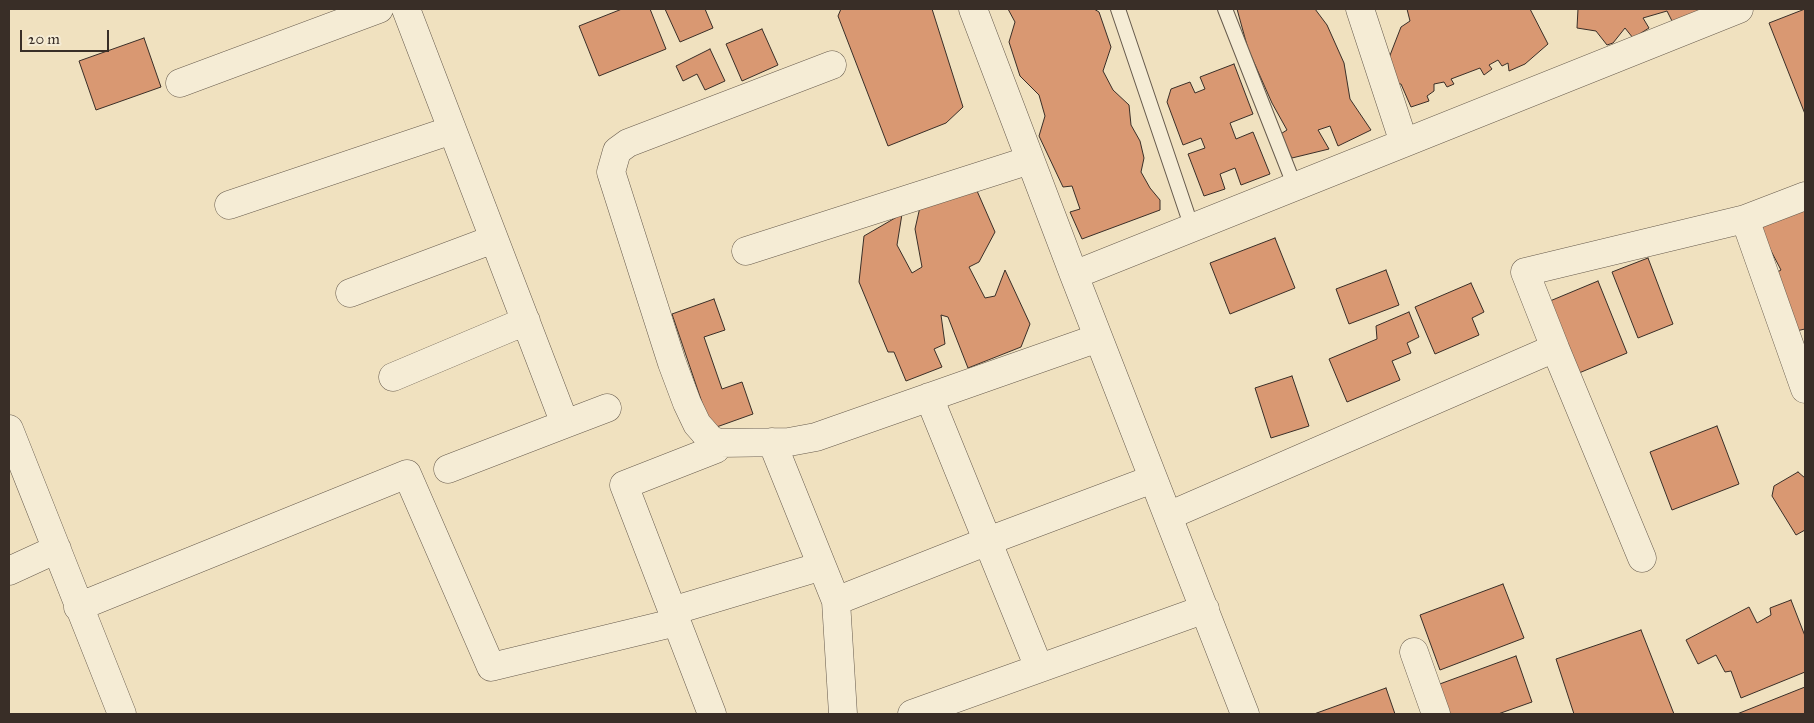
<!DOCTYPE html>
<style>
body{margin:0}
#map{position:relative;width:1814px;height:723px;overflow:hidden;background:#f0e1bf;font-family:"IM FELL Great Primer",serif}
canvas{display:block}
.frame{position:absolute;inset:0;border:10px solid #392e27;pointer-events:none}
.scale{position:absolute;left:20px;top:30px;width:89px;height:22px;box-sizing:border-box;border:2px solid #392e27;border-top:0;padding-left:6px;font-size:15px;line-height:18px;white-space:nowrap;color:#392e27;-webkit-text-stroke:4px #f5ecd5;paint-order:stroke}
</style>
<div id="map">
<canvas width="1814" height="723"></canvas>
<div class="frame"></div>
<div class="scale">20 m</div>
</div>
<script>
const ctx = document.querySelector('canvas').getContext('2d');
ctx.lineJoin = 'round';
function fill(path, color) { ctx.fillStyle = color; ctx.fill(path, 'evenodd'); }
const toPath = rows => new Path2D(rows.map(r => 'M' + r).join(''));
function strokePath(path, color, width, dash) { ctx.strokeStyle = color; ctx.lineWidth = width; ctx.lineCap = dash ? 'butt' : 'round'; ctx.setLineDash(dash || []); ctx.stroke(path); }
const building = toPath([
 [622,9,650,9,666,49,599,76,579,26,622,9],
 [665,9,705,9,713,28,680,42,665,9],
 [841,9,932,9,963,107,946,123,888,146,838,16,841,9],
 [1008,9,1094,9,1099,12,1111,47,1103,71,1113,90,1129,105,1131,125,1140,141,1144,158,1141,172,1150,188,1160,200,1160,210,1082,239,1070,212,1080,209,1072,186,1063,187,1039,136,1045,116,1039,95,1020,76,1009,42,1015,22,1008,9],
 [1237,9,1315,9,1327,25,1344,63,1350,99,1371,130,1338,146,1330,126,1318,130,1329,149,1292,158,1279,135,1287,130,1272,103,1248,49,1237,9],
 [1407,9,1530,9,1548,44,1525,64,1509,71,1508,63,1502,66,1498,60,1489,65,1492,69,1484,75,1480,68,1451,79,1454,84,1447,87,1444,82,1434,84,1434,91,1427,96,1429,101,1411,107,1401,84,1398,84,1387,63,1401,27,1410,21,1407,9],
 [1578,9,1707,9,1674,25,1667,11,1643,18,1649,28,1633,38,1625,28,1613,43,1607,45,1596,31,1577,28,1578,9],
 [1805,9,1805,114,1769,23,1805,9],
 [762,29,778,65,742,81,726,44,762,29],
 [144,38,161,87,96,110,79,61,144,38],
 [710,49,725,81,705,90,697,74,683,81,676,66,710,49],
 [1234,64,1253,114,1230,123,1236,139,1253,132,1270,174,1241,185,1235,168,1220,174,1225,189,1204,196,1188,154,1205,148,1201,138,1183,145,1167,102,1171,89,1190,82,1195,93,1205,89,1200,77,1234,64],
 [974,184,995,232,979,262,969,267,985,298,995,296,1005,270,1030,324,1021,347,968,368,948,317,941,315,945,344,934,349,942,367,906,381,894,352,888,352,859,282,864,236,902,214,897,245,912,273,922,267,915,229,920,207,974,184],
 [1805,198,1805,329,1796,331,1772,275,1781,270,1757,224,1805,198],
 [1275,238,1295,288,1230,314,1210,263,1275,238],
 [1648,258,1673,324,1638,338,1612,272,1648,258],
 [1386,270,1399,305,1349,324,1336,289,1386,270],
 [1598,281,1627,353,1579,373,1550,301,1598,281],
 [1471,283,1484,312,1472,318,1479,335,1435,354,1415,307,1471,283],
 [714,299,725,330,704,337,722,389,742,382,753,414,711,429,672,314,714,299],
 [1409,312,1419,337,1407,343,1411,353,1392,361,1400,380,1347,402,1329,359,1377,339,1376,326,1409,312],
 [1292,376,1309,426,1271,438,1255,388,1292,376],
 [1717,426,1739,484,1672,510,1650,452,1717,426],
 [1798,472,1805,478,1805,530,1796,535,1772,496,1774,486,1798,472],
 [1503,584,1524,638,1440,670,1420,615,1503,584],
 [1791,600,1805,636,1805,672,1741,698,1731,671,1725,672,1716,655,1698,664,1686,640,1749,607,1757,623,1771,615,1770,608,1791,600],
 [1641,630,1674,714,1574,714,1556,659,1641,630],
 [1516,656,1532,702,1498,714,1447,714,1437,685,1516,656],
 [1805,687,1805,714,1737,714,1805,687],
 [1386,688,1395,714,1314,714,1386,688]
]);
fill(building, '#d99872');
strokePath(building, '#392e27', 1);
const lane = toPath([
 [1118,9,1192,228],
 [1225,9,1295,187]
]);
const street = toPath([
 [406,9,565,424,607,408],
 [973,9,1074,275,1245,714],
 [1360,9,1404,143],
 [180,83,379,9],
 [229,205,452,130],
 [1745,219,1805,389],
 [746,251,1030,160],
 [1074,275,1739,9],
 [350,293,494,239],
 [1555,348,1642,558],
 [393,377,526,321],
 [929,397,1039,668],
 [9,429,122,714],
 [772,442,836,601,843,714],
 [720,443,789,442,816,437,1098,338],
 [448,469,565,424],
 [1168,516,1555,348,1525,272,1745,219,1805,196],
 [9,571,57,549],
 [836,601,988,541,1153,479],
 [78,607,407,474,491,667,677,622],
 [672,611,822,566],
 [1414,652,1436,714],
 [712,714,624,485,716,449,720,443,711,440,697,424,687,403,672,363,611,172,617,151,628,143,832,65],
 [912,714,1205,609]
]);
strokePath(lane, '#675b4d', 16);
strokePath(street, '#675b4d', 29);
strokePath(lane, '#f5ecd5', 14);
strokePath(street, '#f5ecd5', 28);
</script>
